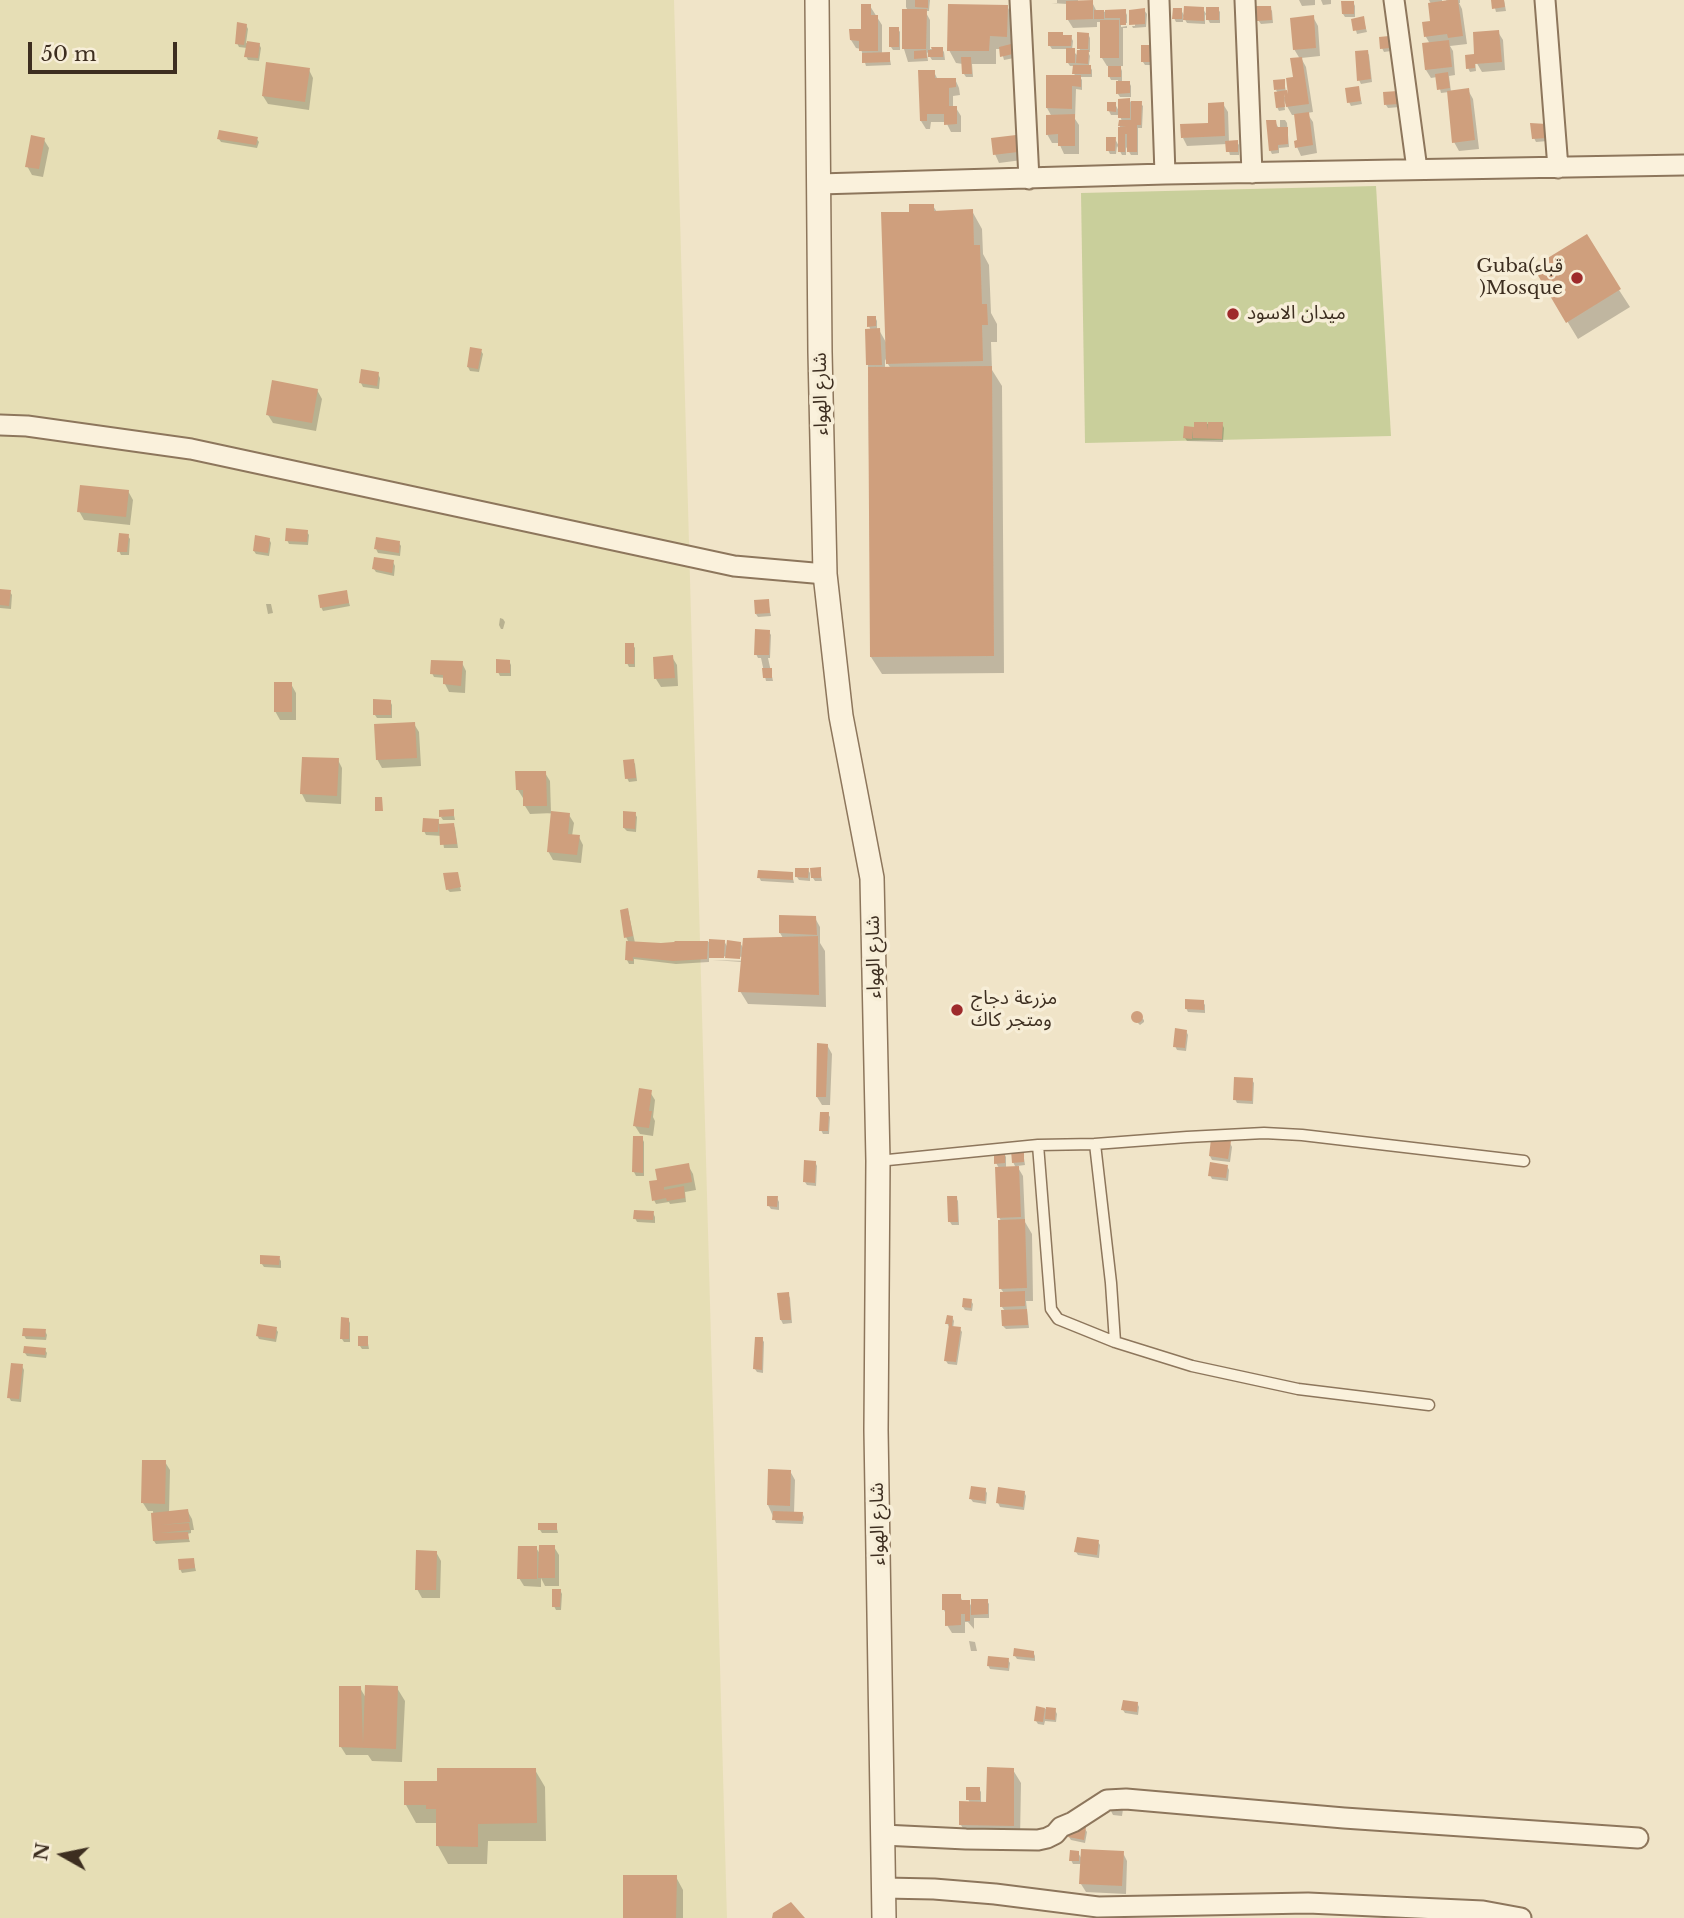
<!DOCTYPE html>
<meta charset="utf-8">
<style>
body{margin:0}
#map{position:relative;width:1684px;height:1918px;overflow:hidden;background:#f0e4c8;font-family:"Libre Baskerville",serif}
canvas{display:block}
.north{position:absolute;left:28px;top:1820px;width:70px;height:70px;-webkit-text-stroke:5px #f7eed8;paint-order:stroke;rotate:279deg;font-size:19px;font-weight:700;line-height:28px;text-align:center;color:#3d2e20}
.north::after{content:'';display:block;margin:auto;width:24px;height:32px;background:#3d2e20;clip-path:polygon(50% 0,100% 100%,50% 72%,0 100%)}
.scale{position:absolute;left:28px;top:42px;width:149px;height:32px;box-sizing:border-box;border:4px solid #3d2e20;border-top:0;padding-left:9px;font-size:21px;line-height:24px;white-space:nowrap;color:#3d2e20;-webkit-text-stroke:5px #f7eed8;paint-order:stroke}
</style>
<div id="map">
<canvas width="1684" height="1918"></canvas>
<div class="north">N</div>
<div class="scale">50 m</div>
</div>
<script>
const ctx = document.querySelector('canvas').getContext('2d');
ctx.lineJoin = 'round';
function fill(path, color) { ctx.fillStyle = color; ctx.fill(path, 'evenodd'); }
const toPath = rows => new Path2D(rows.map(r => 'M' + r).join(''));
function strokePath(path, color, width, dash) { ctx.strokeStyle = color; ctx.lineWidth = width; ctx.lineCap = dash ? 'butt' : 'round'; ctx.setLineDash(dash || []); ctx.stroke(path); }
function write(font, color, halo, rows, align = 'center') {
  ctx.font = font + ' "Libre Baskerville","Noto Sans Arabic",serif'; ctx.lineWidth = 7; ctx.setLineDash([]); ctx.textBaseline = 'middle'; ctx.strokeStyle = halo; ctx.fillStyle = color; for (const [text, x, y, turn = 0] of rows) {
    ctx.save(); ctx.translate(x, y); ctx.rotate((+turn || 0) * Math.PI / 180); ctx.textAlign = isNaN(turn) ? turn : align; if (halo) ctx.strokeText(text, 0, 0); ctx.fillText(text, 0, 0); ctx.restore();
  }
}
fill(toPath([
 [0,0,674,0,727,1918,0,1918]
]), '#e6deb5');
fill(toPath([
 [1376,186,1391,436,1085,443,1081,193]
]), '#c9cf9b');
fill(toPath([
 [906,0,930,0,929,11,925,11,930,20,930,49,942,49,944,52,945,60,932,60,927,52,928,61,908,62,904,49,908,11,906,7],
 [1057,0,1078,0,1078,3,1092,2,1097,12,1125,11,1127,15,1127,23,1121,23,1121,27,1127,26,1127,28,1123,28,1123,66,1120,66,1122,71,1122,83,1129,82,1131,86,1131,97,1120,97,1118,94,1118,80,1111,80,1109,76,1109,66,1107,66,1102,58,1102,22,1097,22,1097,27,1073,28,1068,20,1067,4,1051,3,1057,3],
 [1299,0,1315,0,1315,5,1302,6],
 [1321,0,1331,0,1331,4,1323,5],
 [1429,0,1442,0,1442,3,1447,2,1446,0,1460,0,1460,3,1459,3,1462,9,1467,44,1450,46,1453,51,1455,75,1449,76,1451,92,1468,90,1473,99,1479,149,1459,151,1454,142,1449,92,1441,93,1437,77,1431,78,1426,70,1430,44,1426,37,1424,24,1432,23,1431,4],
 [1493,0,1504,0,1506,11,1496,12],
 [1353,2,1355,6,1355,17,1345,17,1343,14],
 [870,6,882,25,882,54,889,54,891,65,866,66,861,49,856,48,851,40,863,30],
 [1007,6,1014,19,1012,49,1014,58,1004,60,1001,49,996,49,996,64,972,64,973,77,966,77,964,74,963,64,956,63,949,50],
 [1270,8,1272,11,1273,23,1261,24,1258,20],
 [1203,9,1208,17,1218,9,1220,12,1220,23,1210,23,1205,14,1205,24,1187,23,1183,16,1183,22,1176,22,1174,18,1181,10,1185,17],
 [1144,10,1147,14,1146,27,1133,28,1132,26,1135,26,1135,22],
 [1313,17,1318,26,1320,56,1301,58,1306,67,1313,112,1307,113,1313,122,1317,153,1301,156,1297,147,1299,141,1296,115,1292,115,1284,101,1285,110,1279,111,1277,107,1278,93,1276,90,1284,81,1286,92,1281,93,1284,97,1296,94,1295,79,1300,59,1294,49],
 [1363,18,1367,32,1357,34,1353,20],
 [246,25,248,29,246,43,259,44,261,48,259,61,248,60,246,56,247,48,239,47,237,43],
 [898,29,900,32,900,50,893,50,891,47],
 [1498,32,1503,40,1505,70,1482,72,1475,60,1476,71,1470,72,1468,68,1473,56],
 [1088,34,1090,38,1090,52,1088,52,1090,56,1089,65,1092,70,1092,77,1080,77,1082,80,1082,90,1076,89,1075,119,1079,125,1079,154,1064,154,1059,143,1052,143,1047,134,1052,117,1047,108,1075,83,1074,66,1070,66,1068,63,1068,49,1052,49,1050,46,1064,37,1071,37,1073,41,1072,50,1078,56,1081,52,1079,48],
 [1388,38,1391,51,1384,52,1382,48],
 [1149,47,1151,50,1152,65,1145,65,1143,62],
 [1367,52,1369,55,1372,82,1361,84,1359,80],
 [309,70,313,78,309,110,268,104,263,96],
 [934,72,938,80,955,79,959,88,960,95,953,96,953,108,956,108,961,116,961,132,951,132,946,122,931,122,930,129,926,129,921,121],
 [1358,88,1362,104,1351,106,1349,102],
 [1397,93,1400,107,1388,108,1386,105],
 [1120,100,1140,103,1143,106,1142,128,1138,128,1138,155,1131,155,1126,147,1126,155,1122,155,1117,146,1116,154,1110,154,1108,150,1115,139,1120,148,1120,122,1122,122,1120,115,1111,115,1109,111,1115,104,1120,113],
 [1223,104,1228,112,1229,142,1237,142,1239,145,1239,155,1230,155,1227,144,1187,146,1183,138,1210,124],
 [1280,120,1285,120,1287,123,1289,147,1279,148,1279,153,1272,154,1270,150,1275,122,1280,130],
 [1546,126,1548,141,1536,142,1534,138],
 [1015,137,1020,145,1022,160,999,163,995,154],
 [256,138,259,142,257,148,221,142,219,139],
 [44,140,49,148,43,177,32,175,27,166],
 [933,206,937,212,972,211,982,229,983,254,989,265,991,313,997,324,997,342,991,342,992,370,1002,386,1004,673,882,674,871,657,868,365,871,331,869,326,875,317,877,321,877,330,879,330,887,344,911,213],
 [885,359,891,369,885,369],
 [1535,268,1619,290,1630,307,1578,339],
 [481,351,483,354,479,372,470,371,468,367],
 [378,374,380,378,379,389,363,387,361,383],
 [317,390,322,399,316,431,273,423,268,415],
 [1196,424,1222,424,1224,428,1223,442,1187,441,1185,438,1186,428,1195,429],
 [128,491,133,500,130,525,84,520,79,511],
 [307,532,309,535,308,545,289,544,287,540],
 [128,536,130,539,129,555,121,555,119,551],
 [269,539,271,543,269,556,256,554,254,551],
 [399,543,401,546,400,556,378,553,376,549],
 [393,562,395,566,394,576,376,572,374,569],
 [0,591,10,592,12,595,11,609,0,608],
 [346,592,350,606,323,611,321,607],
 [768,601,771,616,758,617,756,614],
 [266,604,271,604,273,613,268,614],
 [500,618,503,619,505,622,503,629,501,629,499,625],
 [769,632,771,635,770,658,768,658,773,681,766,681,761,658,758,658,756,654],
 [633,645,635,648,635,667,629,667,627,663],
 [672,657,677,665,678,686,661,687,656,679],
 [509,661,511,665,511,676,500,676,498,672],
 [462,663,466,671,465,693,449,692,445,684,445,678,434,677,432,673],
 [291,684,296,693,296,720,280,720,275,711],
 [390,701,392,705,392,718,377,718,375,715],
 [414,724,419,732,421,766,382,768,377,759],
 [338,760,342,768,341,804,306,802,302,794],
 [633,761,635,764,637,781,629,782,627,778],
 [545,773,550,781,551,813,569,815,574,823,572,836,579,837,583,845,581,863,553,860,548,851,553,813,530,814,525,806,525,798,523,798,518,790],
 [453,811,455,820,443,820,441,817],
 [635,814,637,817,636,832,627,831,624,828],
 [438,820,440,826,453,825,455,828,458,848,444,848,442,836,426,835,424,831],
 [820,869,822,881,815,881,813,878],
 [808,870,810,873,810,881,799,880,797,877],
 [457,874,461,891,450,892,447,889],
 [792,874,794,883,761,881,759,877],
 [628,910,635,943,661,944,724,941,728,948,740,943,744,949,783,938,780,933,815,918,820,927,820,943,825,951,826,1007,748,1004,740,991,743,962,712,960,748,961,748,957,710,956,709,954,709,962,676,964,634,959,634,964,629,964,627,960,628,941,626,937],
 [1203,1002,1205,1005,1205,1013,1188,1012,1186,1008],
 [1137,1013,1144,1020,1144,1022,1140,1025,1133,1018,1133,1016],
 [1186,1031,1188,1035,1186,1051,1177,1050,1175,1046],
 [827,1045,832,1054,830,1105,822,1105,817,1097],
 [1252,1080,1254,1083,1253,1104,1237,1103,1235,1099],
 [650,1092,655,1100,653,1117,655,1121,653,1136,640,1134,635,1126],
 [828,1114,830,1117,829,1134,823,1134,821,1130],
 [642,1138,644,1142,644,1176,636,1176,634,1172],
 [1230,1143,1232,1147,1230,1162,1212,1160,1210,1156],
 [1023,1152,1025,1165,1017,1166,1023,1176,1025,1222,1032,1234,1033,1301,1026,1301,1029,1328,1006,1329,1003,1326,1005,1311,1002,1307,1004,1293,1001,1289,1001,1221,999,1217,999,1168,996,1163,1004,1153,1006,1157,1006,1168,1016,1168,1013,1162],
 [815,1162,817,1166,816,1186,807,1185,805,1182],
 [688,1165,693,1174,696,1190,685,1192,686,1202,670,1204,669,1202,656,1204,654,1200,659,1181],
 [1227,1166,1229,1170,1228,1181,1212,1179,1210,1175],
 [777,1198,779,1202,779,1210,771,1209,769,1206],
 [956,1198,958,1201,959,1225,952,1225,950,1222],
 [653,1213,655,1217,655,1223,637,1222,635,1218],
 [279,1258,281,1261,281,1268,264,1267,262,1264],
 [788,1294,790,1298,792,1323,783,1324,781,1320],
 [971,1301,973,1304,972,1311,965,1310,963,1307],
 [952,1317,954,1321,953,1328,960,1329,962,1332,957,1365,948,1364,946,1361,949,1327,947,1323],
 [348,1319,350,1323,350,1342,344,1342,342,1339],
 [276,1329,278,1332,276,1342,259,1339,257,1335],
 [45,1331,47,1335,46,1340,26,1339,24,1335],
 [367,1338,369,1349,362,1349,360,1346],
 [762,1339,764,1342,763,1373,757,1372,755,1369],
 [45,1350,47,1353,46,1358,27,1356,25,1353],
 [22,1366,24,1370,21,1402,11,1401,9,1397],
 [165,1462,170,1470,169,1513,187,1510,192,1519,194,1530,191,1530,191,1533,187,1534,190,1542,156,1544,154,1541,153,1511,148,1511,143,1503],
 [790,1471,795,1480,794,1513,802,1513,804,1517,803,1524,776,1523,768,1505],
 [985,1490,987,1493,986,1504,973,1502,971,1499],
 [1024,1492,1026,1496,1024,1510,1000,1507,998,1503],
 [556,1525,558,1533,542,1533,540,1530],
 [1098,1542,1100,1545,1099,1558,1078,1555,1076,1552],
 [554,1547,559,1555,559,1586,545,1586,541,1578,541,1587,524,1586,519,1578,536,1548,541,1555],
 [436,1552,441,1561,440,1598,422,1598,417,1589],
 [193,1559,196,1571,182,1573,180,1569],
 [560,1590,562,1594,561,1610,556,1610,554,1606],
 [960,1596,963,1602,969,1602,973,1609,987,1601,989,1604,989,1618,974,1618,974,1629,968,1622,965,1622,965,1633,952,1633,947,1625,947,1616,944,1610],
 [969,1641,975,1642,977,1651,971,1651],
 [1033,1652,1035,1656,1035,1661,1017,1659,1015,1656],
 [1008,1660,1010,1663,1009,1671,990,1669,988,1665],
 [360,1688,366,1698,397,1688,405,1701,402,1762,372,1761,368,1755,346,1755,341,1747],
 [1137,1703,1139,1707,1138,1715,1125,1713,1123,1710],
 [1038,1708,1055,1710,1057,1714,1056,1722,1045,1721,1044,1725,1038,1724,1036,1721],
 [535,1770,545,1787,546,1841,488,1841,487,1864,448,1864,438,1846,438,1827,436,1823,416,1823,406,1805,438,1783],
 [1013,1770,1021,1783,1020,1839,969,1838,961,1825,970,1803,968,1799,979,1789,981,1792,981,1803,988,1804],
 [1112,1804,1121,1805,1123,1809,1122,1816,1113,1815,1111,1811],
 [1085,1829,1087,1832,1085,1843,1071,1840,1069,1837],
 [1078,1853,1082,1859,1123,1853,1127,1861,1126,1894,1086,1892,1081,1884,1082,1864,1073,1864,1071,1860],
 [676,1877,683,1890,683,1918,625,1918]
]), '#0003');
fill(toPath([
 [915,0,928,0,928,8,915,7],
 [1093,0,1093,19,1066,20,1066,1],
 [1449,0,1458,0,1463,36,1448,38,1447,34,1424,37,1422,22,1430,21,1428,3],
 [1491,0,1504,0,1505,7,1492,9],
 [1341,1,1354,1,1354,14,1342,14],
 [861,4,871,4,871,15,878,15,878,51,859,51,859,41,850,40,849,29,861,29],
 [948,4,1008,5,1007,37,990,36,989,51,947,51],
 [1184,6,1204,7,1204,21,1183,20],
 [1256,6,1271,6,1272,20,1257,21],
 [1206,7,1219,7,1219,20,1206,20],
 [1145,8,1145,24,1129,25,1129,10],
 [1173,8,1182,8,1182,19,1172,19],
 [902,9,927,9,926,49,902,49],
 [1126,9,1126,25,1120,25,1120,18,1105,18,1105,10],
 [1094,10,1104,10,1104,19,1094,19],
 [1314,15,1316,48,1293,50,1290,18],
 [1364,16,1366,29,1353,31,1351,19],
 [1100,20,1119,20,1119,58,1100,58],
 [237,22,247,24,244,45,235,44],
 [889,27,899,27,899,47,889,47],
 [1499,30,1502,62,1475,64,1475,68,1466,69,1465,55,1474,54,1473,32],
 [1048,32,1063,32,1063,35,1072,35,1071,46,1048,46],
 [1077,32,1089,33,1088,49,1077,49],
 [1389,36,1390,48,1380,49,1379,37],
 [1449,40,1452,67,1425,70,1422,43],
 [247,41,260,43,258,58,244,57],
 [1011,44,1013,54,1000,57,999,47],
 [1141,45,1150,45,1151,62,1141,62],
 [931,47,943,47,943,57,928,57,928,50,932,50],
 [1066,48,1075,48,1075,63,1066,63],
 [926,50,927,58,914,59,914,51],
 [1077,50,1089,50,1088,64,1076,63],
 [1368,50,1371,79,1357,81,1355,51],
 [890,52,890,62,862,63,862,53],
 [961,57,971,57,972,74,962,74],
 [1302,57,1309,104,1286,107,1284,94,1285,107,1276,108,1274,92,1287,90,1288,94,1286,78,1293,77,1290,58],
 [266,62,310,68,305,102,262,96],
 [1073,65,1076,65,1076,70,1076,65,1091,65,1091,74,1072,74],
 [1108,66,1121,66,1121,77,1108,77],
 [918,70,935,70,935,78,956,78,956,87,949,88,949,106,957,106,957,124,944,125,944,114,927,114,927,121,920,121],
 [1448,72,1450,88,1437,90,1435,74],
 [1046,75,1081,75,1081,87,1072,86,1072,109,1046,108],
 [1285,79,1285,89,1274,90,1273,80],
 [1116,81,1130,81,1130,93,1116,94],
 [1359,86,1361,101,1347,103,1345,88],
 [1469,88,1475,140,1452,143,1447,91],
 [1398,91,1399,104,1384,105,1383,92],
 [1130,98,1130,118,1118,118,1118,99],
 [1131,101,1142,101,1141,125,1137,125,1137,152,1127,152,1127,134,1125,134,1125,152,1118,152,1118,127,1126,127,1118,126,1119,120,1131,120],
 [1107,102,1116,102,1116,112,1107,111],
 [1224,102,1225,136,1181,138,1180,124,1208,123,1208,103],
 [1309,112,1313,145,1295,148,1294,141,1297,140,1294,114],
 [1075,114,1075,146,1058,146,1058,134,1046,135,1046,115],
 [1266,120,1276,120,1277,127,1288,127,1288,144,1278,145,1278,150,1269,151],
 [1530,123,1547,124,1547,138,1532,139],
 [219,130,258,137,256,145,217,139],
 [31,135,45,138,39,169,25,167],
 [1016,135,1018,152,993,155,991,138],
 [1106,137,1116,137,1115,151,1106,151],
 [1238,140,1238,152,1226,152,1225,141],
 [909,204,934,204,934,211,973,209,974,245,980,245,982,304,987,304,988,325,982,325,983,361,886,364,881,212,909,212],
 [1587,234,1621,289,1566,323,1533,267],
 [867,316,876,316,876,326,867,327],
 [880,328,882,365,866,365,865,329],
 [470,347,482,349,478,369,467,367],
 [992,366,994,656,870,657,868,367],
 [361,369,379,372,377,386,359,383],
 [272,380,318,389,312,423,266,415],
 [1194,422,1207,422,1207,430,1208,422,1223,422,1222,439,1193,438,1193,430,1192,439,1183,438,1184,426,1194,427],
 [80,485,129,490,126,517,77,512],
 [286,528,308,530,307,542,285,541],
 [119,533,129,534,127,552,117,552],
 [255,535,270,538,268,553,253,551],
 [376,537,400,541,399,553,374,549],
 [374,557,394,560,392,573,372,569],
 [0,589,11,590,9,606,0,605],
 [347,590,349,603,320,608,318,595],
 [769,599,770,613,755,614,754,600],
 [755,629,770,630,769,655,754,655],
 [625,643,634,643,634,664,625,664],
 [673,655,675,678,654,679,653,657],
 [496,659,510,660,510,673,496,673],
 [431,660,463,661,461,686,443,684,443,675,430,674],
 [762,668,772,668,772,678,763,678],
 [274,682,292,682,292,712,274,712],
 [373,699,391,700,391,715,373,715],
 [415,722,417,758,376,760,374,724],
 [302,757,339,758,337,796,300,794],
 [634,759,636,778,625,779,623,760],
 [515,771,546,771,547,806,523,806,523,790,516,790],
 [375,797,382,797,383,811,375,811],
 [454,809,454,816,439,817,439,810],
 [551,811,570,813,568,834,580,835,577,855,547,852],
 [623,811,636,812,635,829,623,828],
 [423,818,439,819,438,832,422,832],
 [454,823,457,844,440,845,439,824],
 [821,867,821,878,811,878,810,868],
 [795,868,809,868,808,878,795,877],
 [758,870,793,872,793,880,757,878],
 [458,872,461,887,446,890,443,873],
 [628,908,633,936,624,938,620,910],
 [779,915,816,916,817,935,779,933],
 [818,936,819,995,738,992,743,938],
 [709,939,725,940,724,958,709,958],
 [727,940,741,942,740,959,725,958],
 [626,941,661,943,674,942,675,941,708,941,707,959,673,961,633,957,633,961,625,960],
 [1185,999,1204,1000,1204,1010,1185,1009],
 '1131 1017a6 6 0 1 1 12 0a6 6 0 1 1-12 0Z',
 [1175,1028,1187,1030,1185,1048,1173,1047],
 [817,1043,828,1044,826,1097,816,1097],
 [1234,1077,1253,1078,1252,1101,1233,1100],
 [639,1088,652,1090,649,1111,652,1111,649,1128,633,1126],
 [820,1112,829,1112,828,1131,819,1131],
 [633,1136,643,1136,643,1173,632,1172],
 [1211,1139,1231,1141,1228,1159,1209,1156],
 [1011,1150,1024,1150,1024,1162,1012,1163],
 [1005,1151,1005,1163,994,1164,994,1152],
 [804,1160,816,1161,815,1183,803,1182],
 [1210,1162,1228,1165,1226,1178,1208,1176],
 [689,1163,692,1182,664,1187,664,1190,684,1186,685,1198,667,1201,666,1198,652,1201,649,1181,657,1180,655,1169],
 [1019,1166,1021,1217,997,1218,995,1167],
 [767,1196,778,1196,777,1207,767,1206],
 [947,1196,957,1196,958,1222,948,1222],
 [634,1210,654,1211,653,1220,633,1219],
 [1025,1219,1027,1288,999,1289,998,1220],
 [260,1255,280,1256,279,1265,260,1264],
 [1025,1291,1025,1306,1000,1307,1000,1292],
 [789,1292,791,1320,780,1320,777,1293],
 [963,1298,972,1299,971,1308,962,1307],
 [1027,1309,1028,1325,1002,1326,1001,1310],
 [947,1315,953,1316,952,1326,961,1327,956,1362,944,1361,949,1324,945,1324],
 [341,1317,349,1318,349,1339,340,1339],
 [258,1324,277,1327,275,1339,256,1336],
 [23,1328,46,1329,45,1337,22,1336],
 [358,1336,368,1336,368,1346,358,1346],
 [755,1337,763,1337,762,1370,753,1369],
 [24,1346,46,1348,45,1355,23,1353],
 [11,1363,23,1364,19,1399,7,1398],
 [142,1460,166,1460,165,1504,141,1503],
 [768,1469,791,1470,790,1506,767,1505],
 [971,1486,986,1488,985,1501,969,1499],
 [998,1487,1025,1491,1023,1507,996,1503],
 [188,1509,190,1522,160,1525,189,1523,190,1530,159,1533,188,1532,189,1539,153,1541,151,1513],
 [773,1511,803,1512,802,1521,772,1520],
 [538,1523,557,1523,557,1530,538,1530],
 [1077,1537,1099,1540,1097,1555,1074,1552],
 [539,1545,555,1545,555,1578,538,1578],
 [518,1546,537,1546,537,1579,517,1579],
 [416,1550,437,1551,436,1590,415,1590],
 [194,1558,195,1568,179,1570,178,1559],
 [552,1589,561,1589,560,1607,552,1607],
 [942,1594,961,1594,961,1600,970,1600,970,1621,965,1621,965,1614,961,1614,961,1625,945,1626,945,1610,942,1610],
 [971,1599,988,1599,988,1614,971,1615],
 [1014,1648,1034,1651,1034,1658,1013,1656],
 [988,1656,1009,1658,1008,1668,987,1666],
 [365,1685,398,1686,396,1749,339,1747,339,1686,361,1686,363,1744],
 [1123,1700,1138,1702,1137,1712,1121,1710],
 [1036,1706,1045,1708,1043,1722,1034,1721],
 [1046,1707,1056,1708,1055,1720,1045,1719],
 [987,1767,1014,1768,1014,1826,959,1825,959,1801,986,1802],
 [437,1768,536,1768,537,1823,478,1824,478,1847,436,1846,436,1809,426,1809,426,1805,404,1805,404,1781,437,1781],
 [966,1787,980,1787,980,1800,966,1800],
 [1070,1824,1086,1827,1084,1840,1068,1837],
 [1081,1849,1124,1851,1122,1886,1079,1884],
 [1070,1850,1079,1851,1079,1861,1069,1861],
 [623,1875,677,1875,676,1918,623,1918],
 [791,1902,805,1918,772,1918,773,1913]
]), '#cf9f7d');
const service = toPath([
 [1095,1144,1111,1283,1115,1342],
 [1038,1145,1051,1309,1058,1319,1115,1342,1192,1366,1298,1389,1429,1405],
 [878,1161,1038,1145,1095,1144,1187,1137,1264,1133,1302,1135,1524,1161]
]);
const minor = toPath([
 [1020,0,1029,179],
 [1159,0,1165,174],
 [1245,0,1252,173],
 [1394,0,1417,169],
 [1545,0,1558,168],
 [819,184,1165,174,1684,165],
 [0,425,27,426,191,449,734,566,825,574],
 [883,1835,966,1839,1038,1840,1047,1838,1055,1834,1061,1827,1073,1822,1107,1800,1126,1799,1344,1818,1638,1838],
 [884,1888,934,1889,995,1894,1098,1907,1308,1903,1483,1911,1521,1918]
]);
const tertiary = toPath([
 [817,0,820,352,825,574,841,716,872,878,878,1161,876,1430,884,1918]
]);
strokePath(service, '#8d765c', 13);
strokePath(minor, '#8d765c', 23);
strokePath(tertiary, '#8d765c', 26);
strokePath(service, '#faf1dc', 10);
strokePath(minor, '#faf1dc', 19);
strokePath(tertiary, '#faf1dc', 23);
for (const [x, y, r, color] of [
 [1577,278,7,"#9e2a2b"],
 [1233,314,7,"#9e2a2b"],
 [957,1010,7,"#9e2a2b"]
]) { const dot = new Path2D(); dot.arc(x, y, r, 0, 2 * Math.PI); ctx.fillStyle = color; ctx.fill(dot); strokePath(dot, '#f7eed8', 2.5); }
write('19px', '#3d2e20', '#f7eed8', [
 ["Guba(قباء",1563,267,"right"],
 [")Mosque",1563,289,"right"],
 ["ميدان الاسود",1247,314],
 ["مزرعة دجاج",971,999],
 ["ومتجر كاك",971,1021]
], 'left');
write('19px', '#3d2e20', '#f7eed8', [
 ["شارع الهواء",821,394,-91],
 ["شارع الهواء",874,957,-91],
 ["شارع الهواء",878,1524,-91]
]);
</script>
